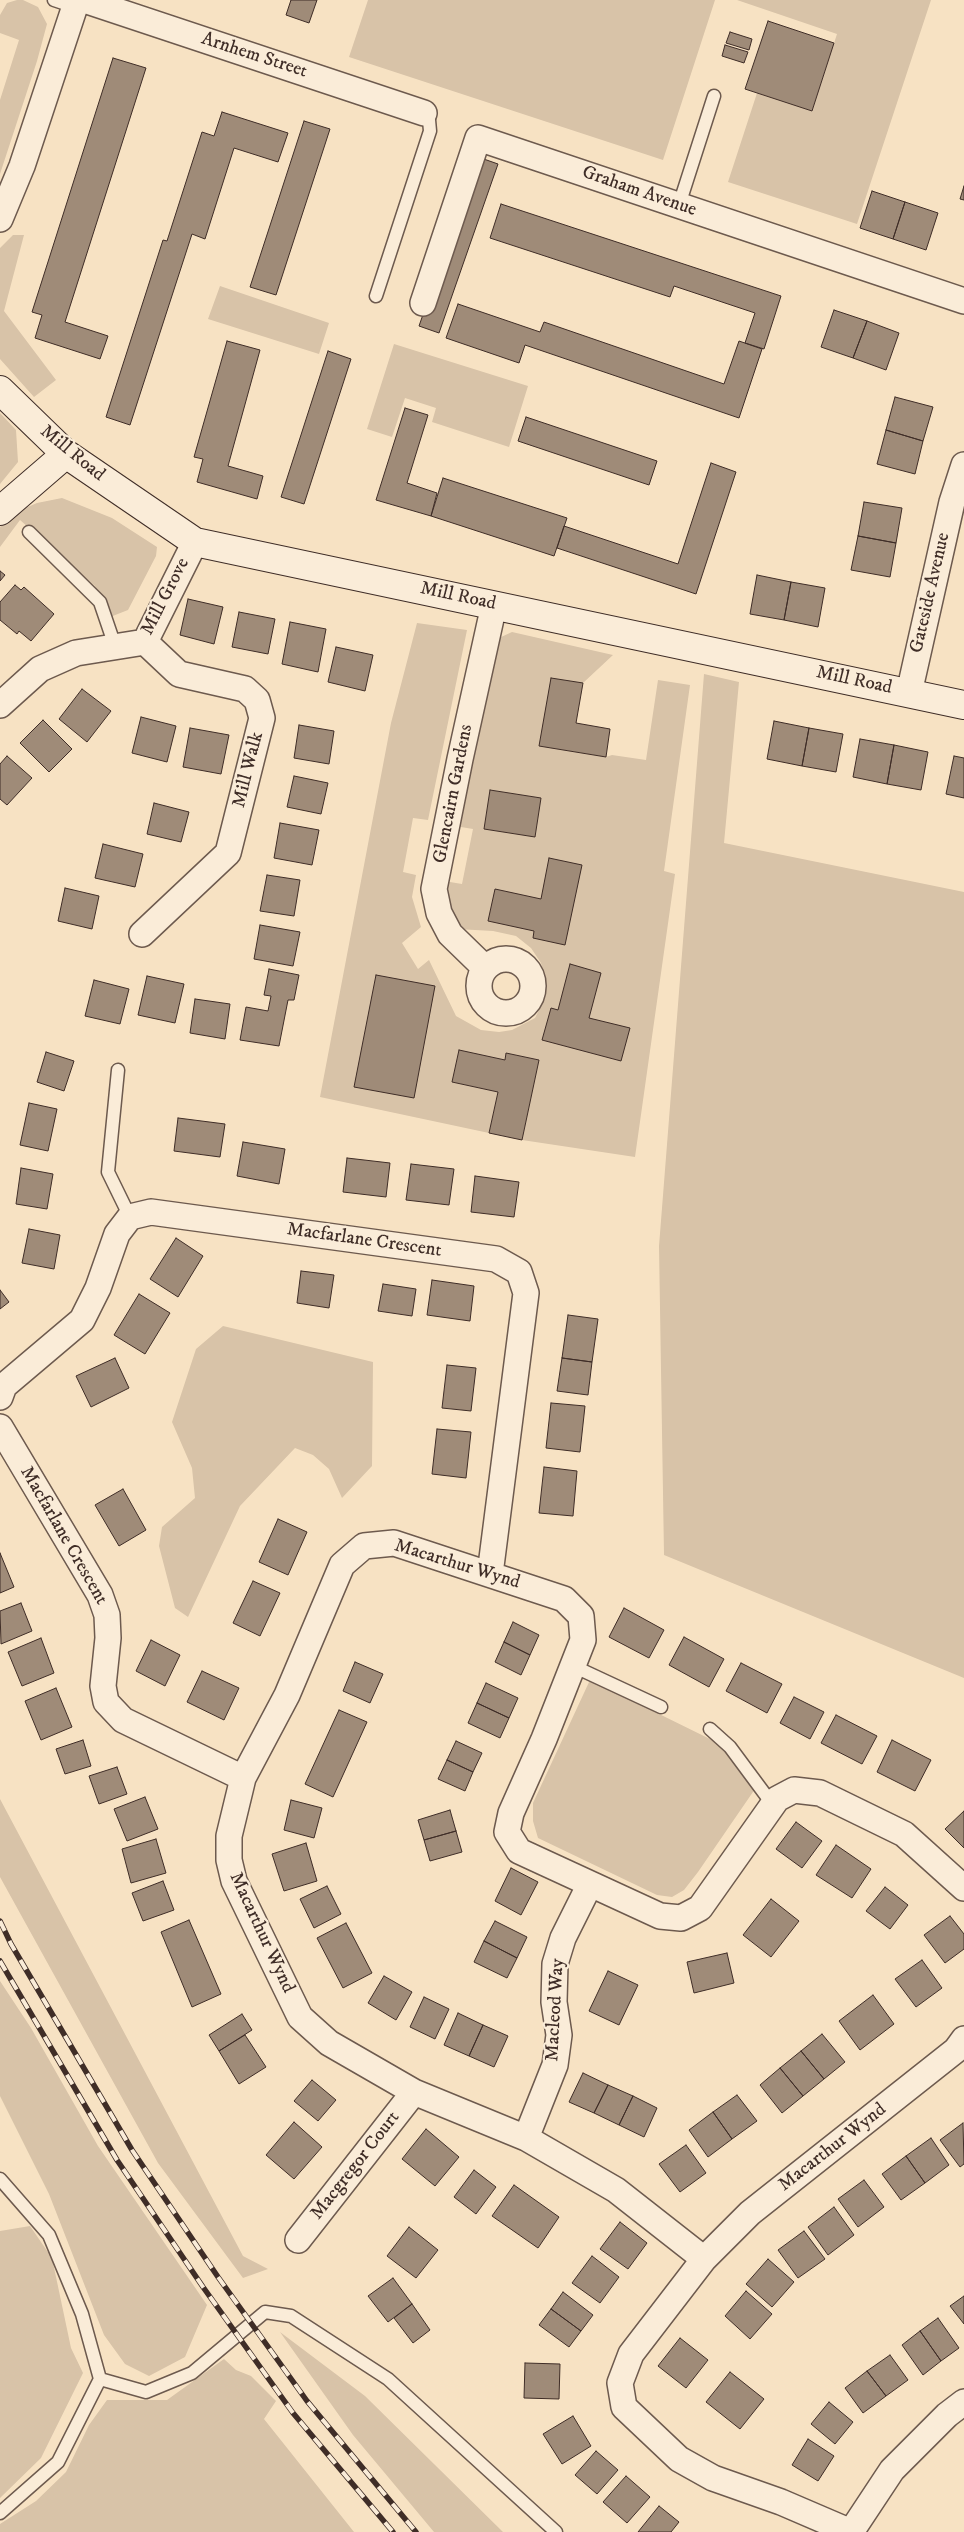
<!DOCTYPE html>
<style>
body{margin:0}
canvas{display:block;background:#f7e2c3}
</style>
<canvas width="964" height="2532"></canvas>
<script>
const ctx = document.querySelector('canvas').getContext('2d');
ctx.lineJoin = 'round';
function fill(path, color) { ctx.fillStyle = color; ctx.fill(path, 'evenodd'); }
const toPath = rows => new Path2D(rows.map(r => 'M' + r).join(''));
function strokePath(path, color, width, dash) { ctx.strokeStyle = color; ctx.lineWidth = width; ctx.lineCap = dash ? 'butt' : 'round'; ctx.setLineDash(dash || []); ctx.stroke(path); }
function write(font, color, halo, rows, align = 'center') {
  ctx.font = font + ' "IM FELL DW Pica",serif'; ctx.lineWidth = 4.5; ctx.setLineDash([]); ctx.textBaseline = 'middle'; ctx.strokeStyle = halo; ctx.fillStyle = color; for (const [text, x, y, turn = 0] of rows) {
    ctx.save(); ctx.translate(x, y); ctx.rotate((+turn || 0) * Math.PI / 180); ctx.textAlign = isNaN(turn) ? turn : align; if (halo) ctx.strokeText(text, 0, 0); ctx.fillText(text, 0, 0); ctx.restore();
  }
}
fill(toPath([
 [17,0,23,0,38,7,47,24,37,61,0,174,0,100,19,40,0,33,0,15,7,3],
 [368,0,715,0,663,160,349,57],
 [737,0,931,0,857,224,728,182,757,93,812,111,837,34],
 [13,235,24,235,4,311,56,380,34,397,0,359,0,248],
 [220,286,329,323,319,354,208,319],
 [394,344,528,386,509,447,432,422,436,408,405,398,392,437,367,429],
 [0,413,16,430,18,462,0,484],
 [62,498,112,518,157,547,156,556,128,610,105,619,95,586,20,520,0,547,0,527,23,509,37,503],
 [417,623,467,630,428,820,413,818,403,872,416,875,412,897,421,927,402,943,418,969,429,960,456,1016,481,1030,499,1032,512,1030,535,1018,542,1004,545,979,541,963,531,948,516,936,493,931,457,929,449,923,444,881,462,884,473,829,455,826,499,638,512,632,613,655,583,683,540,746,606,757,612,755,646,760,658,680,690,685,664,871,675,874,635,1157,522,1140,539,1060,506,1053,505,1060,459,1051,452,1082,498,1092,489,1133,320,1097,391,723],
 [490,790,541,798,535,837,484,829],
 [704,674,739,682,724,843,964,892,964,1678,664,1555,659,1246],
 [223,1326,373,1362,372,1466,342,1498,329,1469,313,1455,295,1448,240,1506,188,1617,175,1608,159,1546,162,1527,195,1498,192,1468,172,1422,196,1349],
 [590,1680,712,1740,723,1749,755,1789,698,1872,684,1890,672,1897,657,1895,538,1838,533,1821,533,1803],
 [0,1799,243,2256,268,2269,243,2278,158,2163,0,1877],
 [0,1981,31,2028,98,2146,207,2305,185,2357,149,2376,125,2364,104,2335,49,2194,0,2096],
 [30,2226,52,2258,71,2348,83,2373,41,2458,0,2498,0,2231],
 [280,2332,365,2396,503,2532,434,2532,353,2435],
 [224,2359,236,2370,251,2376,276,2401,264,2419,354,2532,0,2532,0,2524,36,2501,66,2472,89,2425,107,2400,167,2400]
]), '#d8c3a8');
const building = toPath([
 [291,0,317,0,309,23,286,15,291,0],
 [768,21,834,43,812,111,745,89,768,21],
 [730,32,752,39,749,50,726,43,730,32],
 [725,45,748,52,744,63,722,56,725,45],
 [113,58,146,68,65,322,108,336,100,359,35,338,42,315,32,312,113,58],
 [222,112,288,133,278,162,234,148,205,239,192,234,130,425,106,417,163,240,167,241,202,132,214,136,222,112],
 [304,121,330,129,276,295,250,287,304,121],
 [478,157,498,164,439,333,419,326,478,157],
 [964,186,964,200,960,199,964,186],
 [872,191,905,202,893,239,860,228,872,191],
 [905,202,938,213,926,250,893,239,905,202],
 [501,204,781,296,764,349,745,343,755,313,674,286,670,297,490,238,501,204],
 [458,304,540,332,544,322,724,384,739,341,762,349,739,418,525,345,519,363,446,338,458,304],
 [834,310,867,321,853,358,821,347,834,310],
 [867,321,899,333,886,370,853,358,867,321],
 [227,341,260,350,228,466,263,476,257,499,197,482,203,459,194,457,227,341],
 [328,351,351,359,304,504,281,497,328,351],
 [895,397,933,407,923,441,886,430,895,397],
 [405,408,428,415,407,483,437,493,431,516,376,500,405,408],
 [526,417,657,461,649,485,518,441,526,417],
 [886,430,923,441,915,474,877,464,886,430],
 [711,463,736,472,696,594,557,548,564,526,678,564,711,463],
 [443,478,567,518,554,556,431,516,443,478],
 [864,502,902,508,896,543,858,536,864,502],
 [858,536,896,543,890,577,851,570,858,536],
 [0,571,5,575,0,581,0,571],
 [757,575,791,582,784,620,750,614,757,575],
 [791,582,825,588,818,627,784,620,791,582],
 [15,585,21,590,24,587,54,614,31,641,19,631,17,634,0,620,0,602,15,585],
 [188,599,223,607,214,644,180,635,188,599],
 [239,612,275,619,268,654,232,647,239,612],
 [290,622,326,629,318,672,282,664,290,622],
 [336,647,373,655,365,691,328,682,336,647],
 [551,678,583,683,576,723,610,729,606,757,539,746,551,678],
 [82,689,111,711,87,742,59,719,82,689],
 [141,717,176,726,167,762,132,753,141,717],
 [43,720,72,749,49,772,20,743,43,720],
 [774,721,809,728,802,766,767,759,774,721],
 [299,725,334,731,329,764,294,758,299,725],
 [190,728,229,735,221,774,183,767,190,728],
 [809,728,843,734,836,772,802,766,809,728],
 [860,739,894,745,887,784,853,777,860,739],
 [894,745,928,752,921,790,887,784,894,745],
 [7,756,32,778,7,805,0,799,0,764,7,756],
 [954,756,964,758,964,798,946,794,954,756],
 [294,776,328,783,321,814,287,807,294,776],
 [490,790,541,798,535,837,484,829,490,790],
 [154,803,189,812,181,842,147,834,154,803],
 [280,823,319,830,312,865,274,858,280,823],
 [103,844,143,854,135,887,95,878,103,844],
 [549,858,582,865,565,945,533,938,534,931,488,921,495,889,541,899,549,858],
 [267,875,300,880,294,916,260,911,267,875],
 [65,888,99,896,92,929,58,921,65,888],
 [260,925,300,932,293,966,254,959,260,925],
 [570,964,601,973,589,1018,630,1028,621,1061,542,1040,551,1008,558,1010,570,964],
 [269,969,299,975,294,1000,288,1000,279,1046,240,1040,246,1007,268,1011,271,996,264,995,269,969],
 [376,975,435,986,414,1098,354,1087,376,975],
 [147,976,184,984,175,1023,138,1015,147,976],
 [94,980,129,989,120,1024,85,1016,94,980],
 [195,999,230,1004,225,1039,190,1033,195,999],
 [459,1050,505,1060,506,1053,539,1060,522,1140,489,1133,498,1092,452,1082,459,1050],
 [46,1052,74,1061,64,1091,37,1082,46,1052],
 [29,1103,57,1109,48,1151,20,1145,29,1103],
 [178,1118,225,1124,220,1157,174,1151,178,1118],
 [243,1142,285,1149,279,1184,237,1176,243,1142],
 [347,1158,390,1163,386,1197,343,1192,347,1158],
 [411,1164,454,1169,449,1205,406,1200,411,1164],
 [21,1168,53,1174,47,1209,16,1204,21,1168],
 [475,1176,519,1182,514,1217,471,1212,475,1176],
 [29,1229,60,1235,54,1269,22,1263,29,1229],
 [176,1238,203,1256,178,1297,150,1279,176,1238],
 [301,1271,334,1275,329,1308,297,1303,301,1271],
 [432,1280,474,1286,470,1321,427,1315,432,1280],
 [383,1284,416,1289,412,1316,378,1311,383,1284],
 [0,1290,9,1302,0,1309,0,1290],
 [139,1294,170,1313,145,1354,114,1335,139,1294],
 [568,1315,598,1319,592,1362,562,1358,568,1315],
 [115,1358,129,1388,91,1407,76,1376,115,1358],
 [562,1358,592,1362,588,1395,557,1391,562,1358],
 [447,1365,476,1368,471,1411,442,1408,447,1365],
 [551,1403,585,1406,580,1452,546,1448,551,1403],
 [437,1429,471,1432,466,1478,432,1474,437,1429],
 [544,1467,577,1471,573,1516,539,1513,544,1467],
 [123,1489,146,1530,119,1546,95,1505,123,1489],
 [278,1519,307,1532,288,1575,259,1562,278,1519],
 [0,1553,14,1587,0,1593,0,1553],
 [253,1581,280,1593,260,1636,233,1623,253,1581],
 [21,1603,32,1631,1,1644,0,1611,21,1603],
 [624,1608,664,1630,649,1658,609,1637,624,1608],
 [513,1622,539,1635,530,1655,504,1642,513,1622],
 [684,1637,724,1659,709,1687,669,1665,684,1637],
 [41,1638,54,1673,22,1686,8,1652,41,1638],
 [151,1640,180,1655,165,1686,136,1671,151,1640],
 [504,1642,530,1655,521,1675,495,1662,504,1642],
 [355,1662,383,1674,370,1703,343,1691,355,1662],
 [741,1663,782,1684,767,1713,726,1691,741,1663],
 [202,1671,239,1688,224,1720,187,1702,202,1671],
 [486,1683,518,1698,509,1718,477,1703,486,1683],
 [56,1688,72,1727,41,1740,25,1701,56,1688],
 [794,1697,824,1712,810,1739,780,1723,794,1697],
 [477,1703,509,1718,500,1738,468,1723,477,1703],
 [339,1710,367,1722,333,1797,305,1784,339,1710],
 [836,1715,877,1736,862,1764,821,1743,836,1715],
 [83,1740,91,1766,65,1774,56,1749,83,1740],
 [892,1740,931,1760,915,1791,877,1772,892,1740],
 [456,1741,482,1753,473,1772,447,1760,456,1741],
 [447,1760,473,1772,465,1791,438,1779,447,1760],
 [117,1767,127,1794,99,1804,89,1776,117,1767],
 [145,1797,158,1829,127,1841,114,1809,145,1797],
 [291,1800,322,1808,314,1838,284,1830,291,1800],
 [450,1810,456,1831,424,1840,418,1820,450,1810],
 [964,1811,964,1848,945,1829,964,1811],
 [796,1822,822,1841,802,1868,776,1849,796,1822],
 [456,1831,462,1852,430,1861,424,1840,456,1831],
 [156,1839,166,1873,131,1883,122,1849,156,1839],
 [306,1843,317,1881,284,1891,272,1854,306,1843],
 [836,1845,871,1869,852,1898,816,1875,836,1845],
 [511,1868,538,1882,521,1915,495,1901,511,1868],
 [163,1881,174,1910,143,1921,132,1893,163,1881],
 [327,1886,341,1914,314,1928,300,1899,327,1886],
 [885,1887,908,1905,890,1929,866,1911,885,1887],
 [771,1899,799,1921,771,1957,743,1935,771,1899],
 [950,1916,964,1934,964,1949,945,1963,924,1935,950,1916],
 [189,1920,221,1994,192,2007,161,1932,189,1920],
 [495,1921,527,1937,517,1958,484,1941,495,1921],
 [346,1923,372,1973,343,1988,317,1938,346,1923],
 [484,1941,517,1958,507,1978,474,1962,484,1941],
 [727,1953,734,1983,694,1993,687,1962,727,1953],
 [922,1960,942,1988,916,2007,895,1979,922,1960],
 [608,1971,638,1985,619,2025,589,2011,608,1971],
 [384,1976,412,1992,396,2020,368,2003,384,1976],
 [873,1995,894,2024,860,2050,839,2021,873,1995],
 [424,1997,449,2009,435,2039,410,2027,424,1997],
 [458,2013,483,2025,469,2056,444,2045,458,2013],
 [242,2014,252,2030,219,2051,209,2035,242,2014],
 [483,2025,508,2036,494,2067,469,2056,483,2025],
 [822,2034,845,2062,824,2079,801,2051,822,2034],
 [245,2035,266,2067,239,2084,219,2051,245,2035],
 [801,2051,824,2079,803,2096,780,2068,801,2051],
 [780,2068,803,2096,782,2113,760,2085,780,2068],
 [583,2073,608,2085,594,2113,569,2102,583,2073],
 [312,2080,336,2100,318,2121,294,2101,312,2080],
 [608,2085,633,2096,619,2125,594,2113,608,2085],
 [737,2095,757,2121,732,2139,713,2112,737,2095],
 [633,2096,657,2108,644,2137,619,2125,633,2096],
 [713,2112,732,2139,708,2157,689,2130,713,2112],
 [294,2122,322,2147,294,2179,266,2155,294,2122],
 [963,2123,964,2164,960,2167,940,2140,963,2123],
 [426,2129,459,2157,435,2186,402,2159,426,2129],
 [931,2138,949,2165,925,2183,906,2156,931,2138],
 [686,2145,706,2173,680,2192,659,2164,686,2145],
 [906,2156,925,2183,901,2200,882,2174,906,2156],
 [474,2170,496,2187,476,2214,454,2197,474,2170],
 [864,2180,884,2207,858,2227,838,2199,864,2180],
 [514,2185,559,2217,538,2248,492,2216,514,2185],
 [834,2207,854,2235,828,2255,808,2227,834,2207],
 [620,2222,647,2243,628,2269,600,2249,620,2222],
 [409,2227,438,2250,416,2278,387,2256,409,2227],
 [804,2231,825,2259,798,2278,778,2250,804,2231],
 [592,2256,619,2277,600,2303,572,2283,592,2256],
 [768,2259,794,2282,772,2307,746,2284,768,2259],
 [393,2278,412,2304,388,2322,368,2296,393,2278],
 [746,2291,772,2314,750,2339,725,2316,746,2291],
 [563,2292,593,2315,581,2331,551,2309,563,2292],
 [964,2296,964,2324,950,2306,964,2296],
 [412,2304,430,2330,413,2343,394,2318,412,2304],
 [551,2309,581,2331,569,2347,539,2325,551,2309],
 [938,2318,959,2348,941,2361,920,2331,938,2318],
 [920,2331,941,2361,923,2375,902,2345,920,2331],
 [680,2338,708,2360,686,2388,658,2366,680,2338],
 [890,2355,908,2380,886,2396,867,2371,890,2355],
 [525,2363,560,2364,559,2399,524,2398,525,2363],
 [867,2371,886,2396,863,2413,845,2388,867,2371],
 [730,2372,764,2399,740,2429,706,2402,730,2372],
 [829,2402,853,2422,835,2444,811,2424,829,2402],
 [573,2416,591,2446,562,2464,543,2434,573,2416],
 [808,2439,834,2456,818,2481,792,2465,808,2439],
 [596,2451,618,2470,597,2494,575,2475,596,2451],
 [626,2476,650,2497,627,2523,603,2502,626,2476],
 [659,2506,679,2522,671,2532,638,2532,659,2506]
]);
fill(building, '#9f8b78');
strokePath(building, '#3f2d27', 1);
const lane = toPath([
 [54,0,75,7],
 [679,205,714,96],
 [376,296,430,131,429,120,424,113],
 [29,532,100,602,115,646],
 [118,1070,108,1172,130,1217],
 [573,1666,661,1707],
 [710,1729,730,1747,773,1805],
 [0,2179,49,2235,82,2314,100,2379,146,2392,192,2373,265,2312,291,2316,388,2379,556,2532],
 [0,2513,58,2462,100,2379]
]);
const street = toPath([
 [84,0,424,113],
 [0,219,22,166,77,0],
 [423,303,478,138,964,301],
 [909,693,952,502,964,465],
 [0,705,40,669,76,653,145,642,195,542],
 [142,934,228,853,262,718,257,700,245,689,179,674,145,642],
 '479 986a27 27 0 1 1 54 0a27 27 0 1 1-54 0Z',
 [485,968,450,934,439,913,434,889,460,759,494,605],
 [0,1397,4,1386,82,1320,98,1288,117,1234,130,1217,151,1212,496,1259,519,1272,526,1293,490,1574],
 [0,1427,100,1595,107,1615,108,1638,103,1686,106,1702,123,1720,243,1778],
 [526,2138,555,2065,559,2035,554,2002,555,1964,563,1938,590,1884],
 [298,2240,414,2092],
 [704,2259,616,2190,526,2138,414,2092,329,2043,300,2017,234,1881,229,1860,229,1836,243,1778,287,1695,342,1565,364,1546,394,1543,564,1599,581,1616,583,1640,544,1739,511,1813,507,1832,519,1851,660,1916,681,1918,700,1908,777,1799,794,1790,820,1793,904,1834,964,1888],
 [851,2532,781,2502,713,2478,679,2459,624,2407,620,2383,631,2354,704,2259,750,2213,956,2050,964,2039],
 [851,2532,892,2470,947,2415,964,2402]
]);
const secondary = toPath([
 [0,390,66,454,195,542,964,705],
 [0,511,66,454]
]);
strokePath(lane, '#6d5a4e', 15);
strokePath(street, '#6d5a4e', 28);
strokePath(secondary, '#3f2d27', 30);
strokePath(lane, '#faecd8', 12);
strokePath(street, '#faecd8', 25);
strokePath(secondary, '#faecd8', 28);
const rail = toPath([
 [0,1921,11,1944,132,2150,218,2277,307,2401,416,2532],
 [0,1961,117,2160,203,2287,293,2413,393,2532]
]);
strokePath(rail, '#3f2d27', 5.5);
strokePath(rail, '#faecd8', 4, [11]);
write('19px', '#3f2d27', '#faecd8', [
 ["Arnhem Street",254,56,18],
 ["Graham Avenue",639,192,19],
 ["Mill Road",72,454,39],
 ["Gateside Avenue",931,593,-77],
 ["Mill Grove",166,597,-63],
 ["Mill Road",458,597,12],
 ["Mill Road",854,681,12],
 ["Mill Walk",249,770,-76],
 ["Glencairn Gardens",454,794,-79],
 ["Macfarlane Crescent",364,1241,8],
 ["Macfarlane Crescent",63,1536,60],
 ["Macarthur Wynd",457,1565,17],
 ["Macarthur Wynd",261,1933,65],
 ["Macleod Way",556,2010,-87],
 ["Macarthur Wynd",833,2148,-38],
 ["Macgregor Court",356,2166,-52]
]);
</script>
